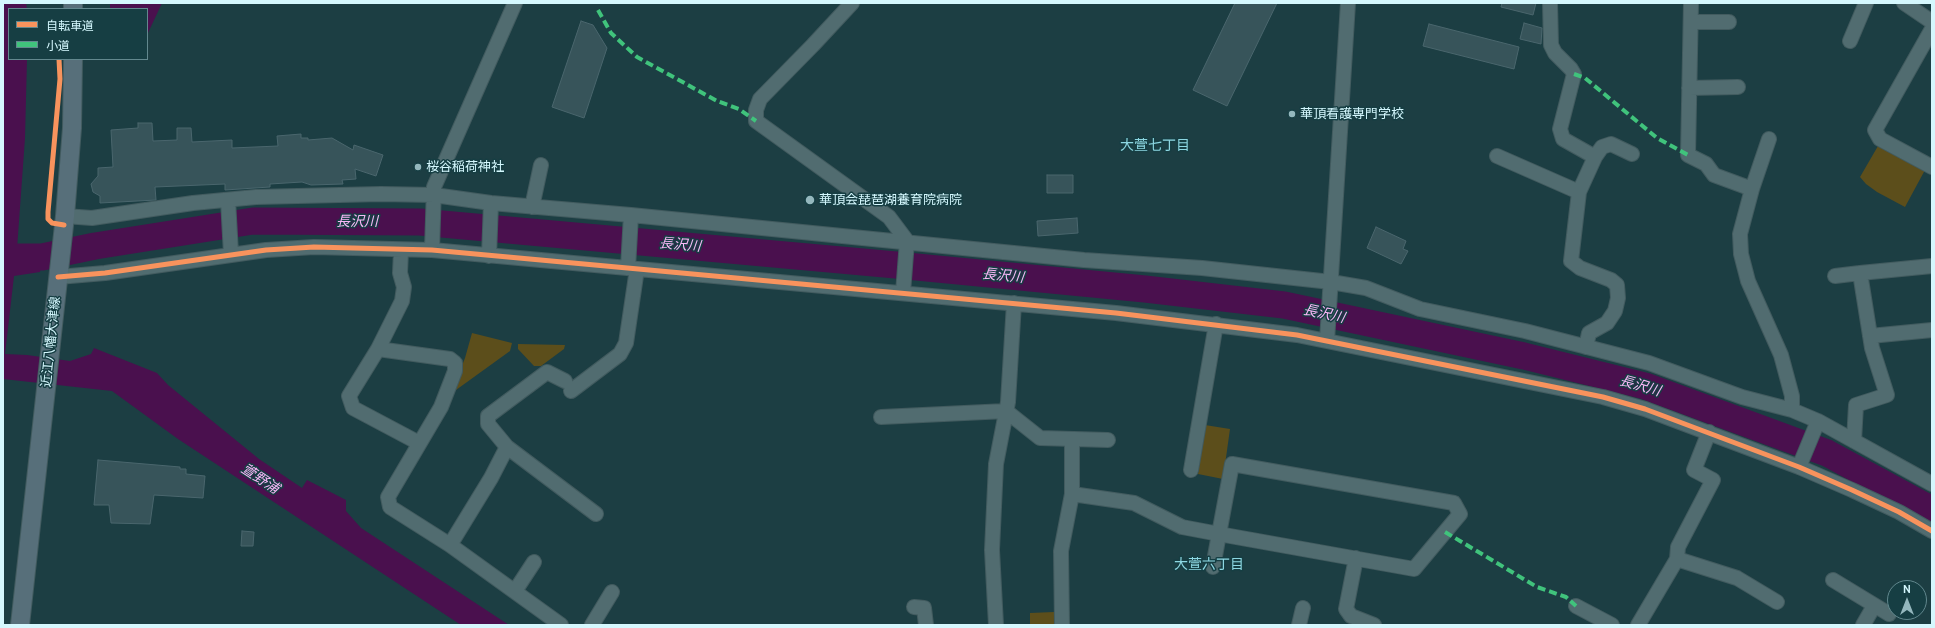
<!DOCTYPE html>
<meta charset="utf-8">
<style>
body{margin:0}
#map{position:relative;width:1935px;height:628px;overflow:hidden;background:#1c3e43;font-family:Cabin,"Noto Sans JP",sans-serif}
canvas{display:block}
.frame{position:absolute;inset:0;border:4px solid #d5f8fe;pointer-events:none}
.legend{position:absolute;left:8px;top:8px;width:140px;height:52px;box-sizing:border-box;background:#163e43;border:1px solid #62888e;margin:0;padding:5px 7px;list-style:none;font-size:12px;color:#d5f8fe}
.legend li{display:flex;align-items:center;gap:8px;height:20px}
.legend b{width:20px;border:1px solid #62888e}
.north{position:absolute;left:1887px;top:580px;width:40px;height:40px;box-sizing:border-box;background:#163e43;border:1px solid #62888e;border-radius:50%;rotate:0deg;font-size:11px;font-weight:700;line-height:16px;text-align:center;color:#d5f8fe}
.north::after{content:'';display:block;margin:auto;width:14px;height:18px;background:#94b7bd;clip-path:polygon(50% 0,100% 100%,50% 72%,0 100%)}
</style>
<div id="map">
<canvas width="1935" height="628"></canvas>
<div class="frame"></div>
<ul class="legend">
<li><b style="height:5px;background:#f8935d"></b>自転車道</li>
<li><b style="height:5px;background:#40c37c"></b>小道</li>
</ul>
<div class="north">N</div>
</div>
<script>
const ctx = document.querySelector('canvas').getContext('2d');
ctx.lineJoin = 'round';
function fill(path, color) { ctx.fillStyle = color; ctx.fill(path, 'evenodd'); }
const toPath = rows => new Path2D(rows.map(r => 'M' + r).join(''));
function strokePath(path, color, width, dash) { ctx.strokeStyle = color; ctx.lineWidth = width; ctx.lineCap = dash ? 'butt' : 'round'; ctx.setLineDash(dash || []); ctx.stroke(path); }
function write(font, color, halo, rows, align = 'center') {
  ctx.font = font + ' Cabin,"Noto Sans JP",sans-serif'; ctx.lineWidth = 3; ctx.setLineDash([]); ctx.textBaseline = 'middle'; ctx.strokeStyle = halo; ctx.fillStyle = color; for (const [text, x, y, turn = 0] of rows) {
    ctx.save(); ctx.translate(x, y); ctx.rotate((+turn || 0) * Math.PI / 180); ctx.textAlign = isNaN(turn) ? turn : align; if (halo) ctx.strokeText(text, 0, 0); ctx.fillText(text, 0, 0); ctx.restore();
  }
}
fill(toPath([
 [1878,146,1925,170,1905,207,1877,192,1866,184,1860,177],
 [472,333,512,343,510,351,456,390,453,389,465,358],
 [518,344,565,345,564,349,541,366,534,366,518,349],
 [1205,425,1230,429,1223,479,1198,474],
 [1054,612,1055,625,1030,625,1030,613]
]), '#5c4e1b');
fill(toPath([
 [3,3,26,3,27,9,9,9,9,59,27,59,25,138,17,249,44,244,40,272,14,276,5,354,27,355,70,361,91,354,94,348,157,373,168,385,259,459,302,488,307,480,346,500,346,511,361,528,509,625,461,625,178,439,112,391,3,379],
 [110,3,162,3,147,35,147,9,110,9]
]), '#4a104e');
strokePath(toPath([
 [3,257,42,257,95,246,253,221,420,222,896,265,1145,289,1284,305,1524,356,1645,386,1827,453,1932,510]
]), '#4a104e', 27);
const building = toPath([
 [1235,3,1277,3,1227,106,1193,90,1235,3],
 [1502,3,1536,3,1533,15,1501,7,1502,3],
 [581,21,593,25,607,48,584,118,552,107,581,21],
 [1524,23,1542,28,1541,44,1520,39,1524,23],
 [1429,24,1519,47,1514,69,1423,46,1429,24],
 [138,123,152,123,153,141,177,140,177,128,191,128,192,142,232,140,232,148,278,146,277,136,301,134,301,138,308,138,308,140,332,138,353,150,354,145,383,155,376,176,355,169,356,179,342,180,343,184,311,185,302,182,270,184,270,187,225,190,225,184,155,187,156,200,100,203,100,196,93,192,91,184,98,176,98,168,113,167,111,130,138,128,138,123],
 [1047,175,1073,175,1073,193,1047,193,1047,175],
 [1077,218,1078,233,1038,236,1037,221,1077,218],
 [1376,227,1406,241,1403,249,1408,251,1401,264,1367,248,1376,227],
 [98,460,180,467,180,469,186,469,186,474,205,476,203,498,154,495,150,524,111,523,109,505,94,505,98,460],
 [242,531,254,532,253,546,241,546,242,531]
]);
fill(building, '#37545a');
strokePath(building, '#4a666d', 1);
const minor = toPath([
 [852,3,813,45,760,99,756,110,756,121,889,217,907,241,903,293],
 [1550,3,1551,45,1555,53,1571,69,1574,74,1560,129,1563,139,1595,157,1579,192,1571,261,1580,268,1611,280,1617,285,1618,298,1615,311,1607,323,1589,333,1586,347],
 [1691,3,1688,155,1706,164,1714,175,1752,189,1740,234,1741,254,1748,281,1781,355,1792,396,1792,410],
 [1904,3,1932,22],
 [1691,22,1729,22],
 [1932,29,1875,130,1880,139,1932,167],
 [1850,41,1866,3],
 [1689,88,1738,87],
 [1497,156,1579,192],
 [1595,157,1602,147,1611,144,1632,154],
 [1752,189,1769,139],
 [228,200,231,254],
 [532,207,541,165],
 [65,216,92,218,193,203,256,197,381,194,434,195,491,203,631,215,1084,260,1202,268,1331,282,1366,288,1420,309,1525,331,1649,363,1742,397,1792,410,1818,421,1932,484],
 [432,250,434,187,515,3],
 [401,251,400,273,404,287,402,301,378,349,349,396,353,408,419,443],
 [489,256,491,203],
 [628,268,631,215],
 [1835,276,1860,273],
 [58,277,105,273,266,250,314,247,432,250,1116,313,1297,335,1603,397,1645,409,1799,467,1852,490,1899,512,1932,531],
 [1870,336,1932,330],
 [1327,341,1348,3],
 [378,349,450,359,455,363,455,371,441,407,388,497,390,507,450,545,561,625],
 [565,381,547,372,488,416,488,424,507,447,596,514],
 [571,391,620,354,626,343,637,269],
 [881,417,1006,411,1040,438,1108,440],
 [1854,441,1856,405,1887,395,1872,348,1860,273,1932,266],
 [1799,467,1818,421],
 [1191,470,1216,324],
 [1072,494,1134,503,1182,527,1219,534,1414,569,1460,514,1454,503,1232,464,1219,534,1213,567],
 [450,545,491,478,507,447],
 [1356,558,1346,609,1351,616,1374,625],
 [1677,559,1737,578,1777,602],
 [1833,580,1889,614],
 [515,591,534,562],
 [1576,606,1612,625],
 [914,607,924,608,926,625],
 [592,625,612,592],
 [996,625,992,550,996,464,1008,402,1014,303],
 [1062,625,1061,551,1072,494,1072,439],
 [1299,625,1303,608],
 [1638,625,1677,559,1678,547,1713,480,1694,470,1709,432],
 [1863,625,1874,606]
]);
const major = toPath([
 [73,3,73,9],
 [20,625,65,216,72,128,73,59]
]);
strokePath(minor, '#425b5f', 16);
strokePath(major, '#425b5f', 20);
strokePath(minor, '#516c70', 14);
strokePath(major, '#576f7a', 18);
strokePath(toPath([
 [598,10,611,33,637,57,717,101,739,109,756,121],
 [1574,74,1585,78,1657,138,1688,155],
 [1445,532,1537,587,1566,597,1576,606]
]), '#40c37c', 4, [8, 4]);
strokePath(toPath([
 [59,59,60,79,48,212,48,219,52,223,64,225],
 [58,277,105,273,266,250,314,247,432,250,1116,313,1297,335,1603,397,1645,409,1799,467,1852,490,1899,512,1932,531]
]), '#f8935d', 5);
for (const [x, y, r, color] of [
 [1292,114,4,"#94b7bd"],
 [418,167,4,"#94b7bd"],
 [810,200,5,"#94b7bd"]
]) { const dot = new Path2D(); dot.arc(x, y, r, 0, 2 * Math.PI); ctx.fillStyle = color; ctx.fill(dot); strokePath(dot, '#163e43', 1.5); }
write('13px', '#d5f8fe', '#163e43', [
 ["華頂看護専門学校",1300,114],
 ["桜谷稲荷神社",426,167],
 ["華頂会琵琶湖養育院病院",819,200]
], 'left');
write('13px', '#d5f8fe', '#163e43', [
 ["近江八幡大津線",51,342,-84]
]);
write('14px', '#8dd7e2', '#163e43', [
 ["大萱七丁目",1155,146],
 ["大萱六丁目",1209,565]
]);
write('italic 14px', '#fab7f8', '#163e43', [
 ["長沢川",357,222],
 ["長沢川",680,245,5],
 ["長沢川",1003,276,6],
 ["長沢川",1324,314,12],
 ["長沢川",1640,386,16],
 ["萱野浦",260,479,33]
]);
</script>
